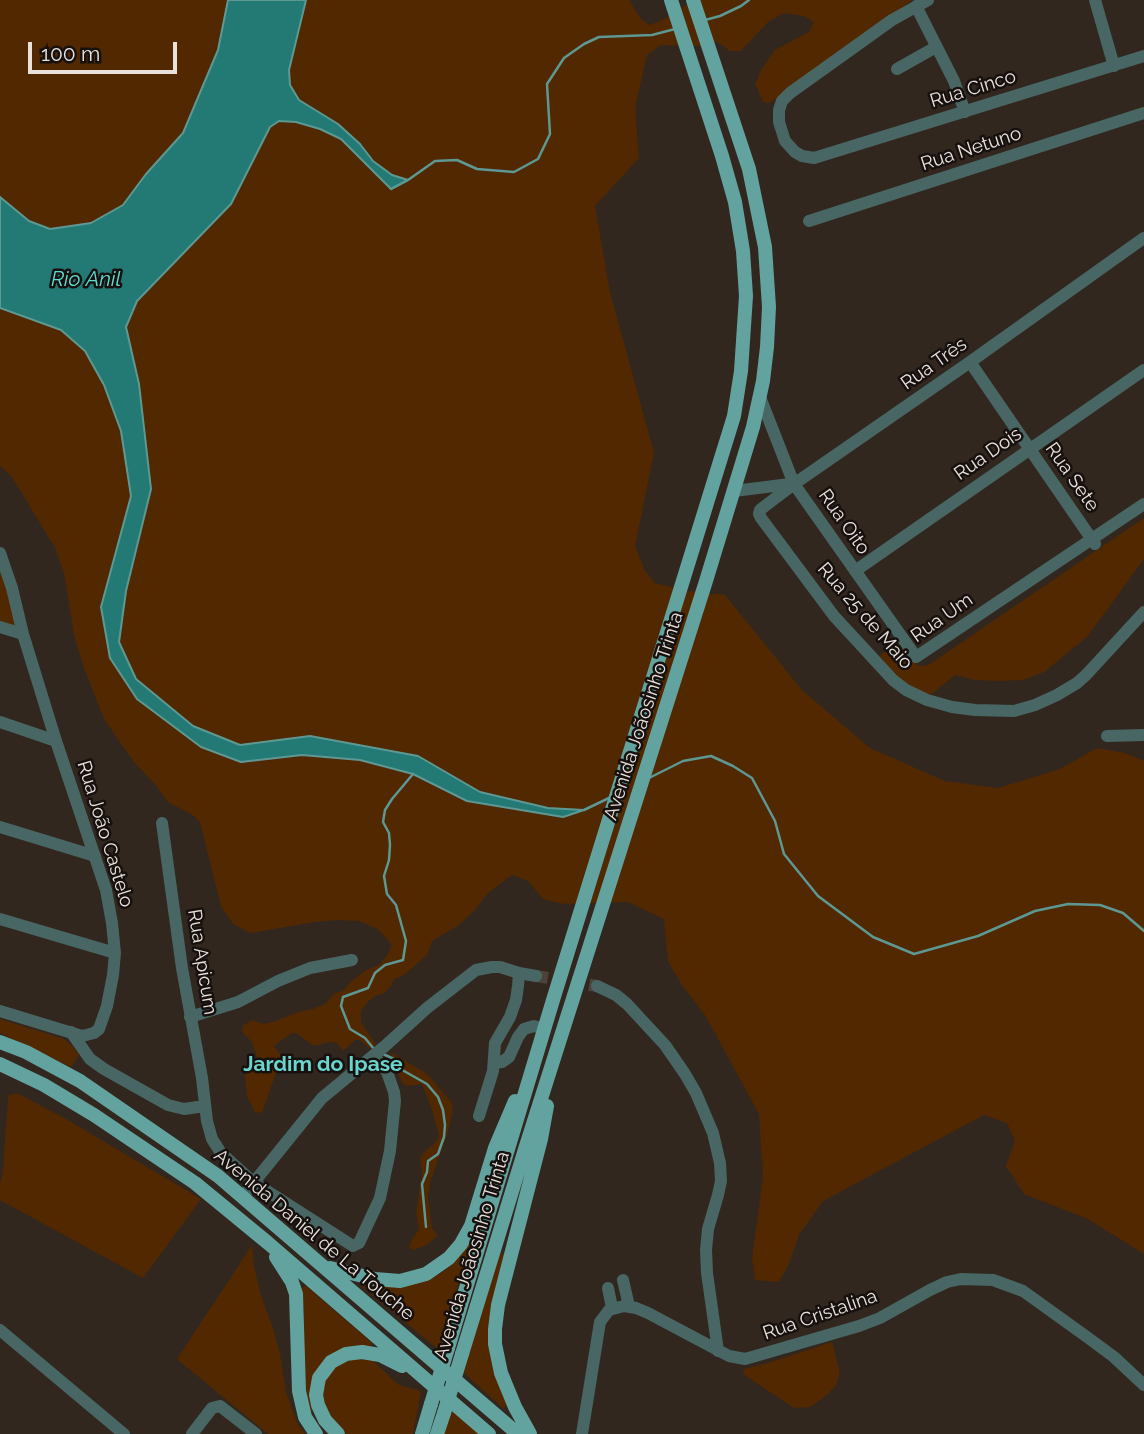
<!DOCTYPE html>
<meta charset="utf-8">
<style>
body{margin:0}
#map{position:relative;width:1144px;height:1434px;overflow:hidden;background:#32271f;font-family:Raleway,sans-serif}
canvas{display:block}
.scale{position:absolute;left:28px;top:42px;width:149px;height:32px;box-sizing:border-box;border:4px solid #e9e1dc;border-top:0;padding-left:9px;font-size:21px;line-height:24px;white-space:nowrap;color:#e9e1dc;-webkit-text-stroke:5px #16110e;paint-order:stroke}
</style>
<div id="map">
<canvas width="1144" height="1434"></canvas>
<div class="scale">100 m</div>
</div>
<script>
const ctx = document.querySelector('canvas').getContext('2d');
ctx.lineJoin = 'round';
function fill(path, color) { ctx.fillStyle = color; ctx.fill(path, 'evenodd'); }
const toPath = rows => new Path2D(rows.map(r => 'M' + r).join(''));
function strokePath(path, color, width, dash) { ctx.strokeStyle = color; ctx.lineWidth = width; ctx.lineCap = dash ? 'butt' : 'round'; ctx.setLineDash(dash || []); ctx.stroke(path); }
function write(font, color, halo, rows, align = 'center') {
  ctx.font = font + ' Raleway,sans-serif'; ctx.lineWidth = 5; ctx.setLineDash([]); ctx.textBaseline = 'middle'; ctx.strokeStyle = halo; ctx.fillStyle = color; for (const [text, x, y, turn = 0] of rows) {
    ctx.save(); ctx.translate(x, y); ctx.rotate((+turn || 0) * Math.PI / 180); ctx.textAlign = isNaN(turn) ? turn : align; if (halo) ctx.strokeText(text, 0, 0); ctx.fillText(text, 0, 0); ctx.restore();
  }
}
fill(toPath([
 [0,0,228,0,218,50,183,133,146,174,123,205,91,223,50,229,30,221,0,197],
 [306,0,629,0,640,18,649,25,661,21,688,4,691,0,912,0,776,99,768,103,763,102,755,84,762,68,775,50,809,32,814,22,804,16,784,13,768,22,741,51,729,51,723,45,716,42,699,46,661,45,647,55,635,108,639,158,595,206,610,292,654,453,635,546,645,571,655,583,688,591,725,595,802,690,870,748,945,781,998,788,1060,769,1097,748,1125,753,1144,761,1144,1254,1088,1219,1024,1194,1006,1166,1015,1141,1007,1123,984,1115,823,1201,799,1235,788,1266,779,1282,755,1280,752,1259,763,1176,759,1114,705,1015,681,984,668,961,664,919,628,902,563,904,543,899,528,881,512,875,488,893,475,910,459,925,432,941,427,955,404,975,394,979,391,986,384,993,373,997,367,1003,361,1011,361,1022,376,1045,369,1048,360,1040,355,1040,343,1051,337,1043,329,1042,314,1046,296,1033,292,1033,274,1046,285,1061,277,1070,262,1112,256,1113,253,1109,251,1103,247,1097,245,1075,249,1066,256,1064,258,1060,252,1042,242,1032,243,1025,253,1020,263,1024,273,1022,298,1012,313,1009,325,1004,335,993,343,991,352,981,366,970,379,965,386,957,392,945,378,929,359,921,337,920,314,922,251,933,233,924,221,906,200,822,193,815,168,802,154,783,133,761,104,719,84,668,74,635,64,573,55,548,12,477,0,466,0,308,61,330,85,351,104,385,121,431,131,496,101,607,137,699,241,762,302,755,360,760,413,774,467,801,563,817,582,809,548,808,480,792,418,756,310,736,240,745,193,726,136,679,119,642,126,591,139,384,126,327,137,301,231,204,270,126,279,121,296,122,320,129,342,139,390,189,407,180,392,175,372,161,360,144,338,124,299,100,290,85,289,70],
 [1144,518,1144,559,1087,637,1044,672,1023,680,997,681,975,680,955,675,929,696,906,687,879,656,898,642,917,665,924,666,930,664],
 [0,571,6,586,16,627,0,622],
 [0,1019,64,1039,73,1047,79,1055,71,1067,0,1033],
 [391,1052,427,1074,451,1102,453,1107,448,1132,430,1182,428,1196,432,1229,438,1235,427,1245,414,1250,409,1248,410,1243,419,1229,416,1213,422,1173,420,1158,424,1152,436,1142,439,1136,431,1106,422,1084,407,1086,402,1083,394,1064],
 [11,1094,19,1094,66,1119,201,1199,143,1278,0,1200,0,1184,3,1171,8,1096],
 [473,1237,438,1349,360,1285,389,1286,430,1278,444,1271,455,1262],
 [252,1245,254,1266,261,1296,273,1328,280,1354,286,1392,297,1423,305,1434,268,1434,177,1359],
 [496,1252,506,1254,494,1299,508,1402,504,1409,464,1373],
 [306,1286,372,1343,371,1347,329,1356,314,1409,308,1412,304,1388,304,1309,300,1289],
 [832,1342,839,1369,839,1375,836,1385,827,1395,811,1407,794,1408,743,1374,744,1369,771,1362],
 [361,1359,373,1361,399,1385,421,1391,413,1434,345,1434,332,1420,322,1396,323,1383,336,1367,348,1361],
 [450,1406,481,1434,441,1434]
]), '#512800');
const water = toPath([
 [228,0,306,0,289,70,290,85,299,100,338,124,360,144,373,161,392,175,408,180,391,189,341,139,320,129,296,122,279,121,270,127,231,204,137,301,126,327,139,384,151,489,126,591,119,642,136,679,193,726,240,745,310,736,418,756,480,792,548,808,584,810,563,817,467,801,413,774,360,760,302,755,241,762,201,747,137,699,110,658,101,607,131,496,121,431,104,385,85,351,61,330,0,308,0,197,29,221,50,229,91,223,123,205,146,174,183,133,218,50,228,0]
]);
fill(water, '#237974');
strokePath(water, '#5e9893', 2);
strokePath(toPath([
 [705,20,720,16,741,6,749,0],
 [391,189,408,180,435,161,457,160,477,169,514,172,538,159,550,134,547,84,564,58,584,44,599,37,652,35,675,29],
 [649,778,683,761,711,756,733,766,752,778,775,821,784,854,818,896,873,937,914,954,978,936,1035,911,1068,904,1100,905,1123,913,1144,931],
 [584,810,609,798],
 [374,1049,365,1038,350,1029,341,1006,343,997,368,988,375,973,385,965,403,960,406,941,396,905,387,894,384,876,389,860,390,845,389,833,383,822,385,810,392,799,413,774],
 [383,1054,394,1059,404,1071,427,1084,438,1097,443,1110,445,1125,444,1137,438,1154,428,1161,427,1172,422,1184,426,1227]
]), '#5e9893', 2.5);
strokePath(toPath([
 [536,976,597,986]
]), '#4d433b', 12, [12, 6]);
strokePath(toPath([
 [928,0,892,20,790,93,782,101,779,110,779,122,785,141,795,152,802,156,814,158,1144,56],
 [1095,0,1114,66],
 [916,6,954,81,965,112],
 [897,69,936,47],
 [809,221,1144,113],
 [1144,238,970,362,794,484,765,506,760,510,759,514,761,518,834,616,893,680,906,690,927,700,952,707,975,710,1014,711,1035,705,1057,695,1077,683,1086,675,1144,612],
 [970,362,1095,544],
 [760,397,794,484,916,657],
 [734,491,790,484],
 [0,553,12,588,23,634,56,741,106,890,112,923,115,953,113,975,107,1006,99,1029,94,1033,82,1036,0,1011],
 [855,571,1144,370],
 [0,627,23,634],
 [916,657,1144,504],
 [0,722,56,741],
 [1107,736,1144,735],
 [162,823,182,968,202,1078,207,1121,212,1139,221,1153,253,1182,353,1246,359,1243,380,1198,390,1151,395,1101,394,1092,387,1072,374,1056],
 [0,827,95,856],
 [0,919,115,953],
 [519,973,536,976],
 [597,986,616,995,627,1004,665,1045,685,1074,696,1093,713,1133,720,1163,721,1181,718,1195,708,1229,706,1250,707,1273,718,1351],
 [190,1017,238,1002,278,981,310,968,352,960],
 [71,1032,90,1059,104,1069,168,1105,184,1109,205,1106],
 [494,1063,502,1062,509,1057,518,1037,524,1029,534,1026,545,1029],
 [242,1197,322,1098,385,1046,427,1008,476,970,492,967,500,967,519,973,518,986,516,1000,510,1017,495,1043,493,1071,479,1116],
 [623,1280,629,1306],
 [608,1288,612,1308],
 [0,1330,124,1434],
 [192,1434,212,1408,220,1406,256,1434],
 [582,1434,600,1322,609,1310,624,1306,636,1308,648,1313,729,1356,745,1359,859,1326,880,1318,930,1290,947,1282,961,1279,993,1280,1023,1291,1087,1337,1114,1357,1144,1385]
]), '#486764', 12);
strokePath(toPath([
 [0,1042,26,1052,80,1081,218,1176,518,1434],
 [0,1064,44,1085,94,1115,195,1183,268,1243,489,1434],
 [276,1257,292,1282,296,1294,299,1391,305,1417,316,1434],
 [330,1268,375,1279,400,1281,426,1274,449,1258,461,1244,471,1226,495,1148,515,1101],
 [448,1348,553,1000,734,416,741,371,746,296,743,251,735,202,722,156,671,0],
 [462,1354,526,1146,706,581,753,427,763,381,767,347,769,307,765,247,749,169,693,0],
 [338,1434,325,1420,318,1405,316,1395,319,1378,331,1362,346,1354,362,1352,380,1355,402,1366],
 [422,1434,431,1404],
 [437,1434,444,1413],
 [530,1434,515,1407,501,1373,495,1344,495,1329,498,1305,541,1139,547,1106]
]), '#62a39f', 14);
strokePath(toPath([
 [431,1404,448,1348],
 [444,1413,462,1354]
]), '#62a39f', 14);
write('19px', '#e9e1dc', '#16110e', [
 ["Rua Cinco",973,89,-17],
 ["Rua Netuno",971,149,-18],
 ["Rua Três",934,364,-35],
 ["Rua Dois",988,454,-35],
 ["Rua Sete",1072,477,55],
 ["Rua Oito",844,522,55],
 ["Rua 25 de Maio",865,616,49],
 ["Rua Um",942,618,-35],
 ["Avenida Joãosinho Trinta",644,716,-72],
 ["Rua João Castelo",105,834,73],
 ["Rua Apicum",202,962,81],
 ["Avenida Daniel de La Touche",314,1235,40],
 ["Avenida Joãosinho Trinta",472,1256,-73],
 ["Rua Cristalina",820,1315,-19]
]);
write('italic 21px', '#60dad3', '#16110e', [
 ["Rio Anil",86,280]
]);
write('bold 21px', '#6ad5ce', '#16110e', [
 ["Jardim do Ipase",323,1065]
]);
</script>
